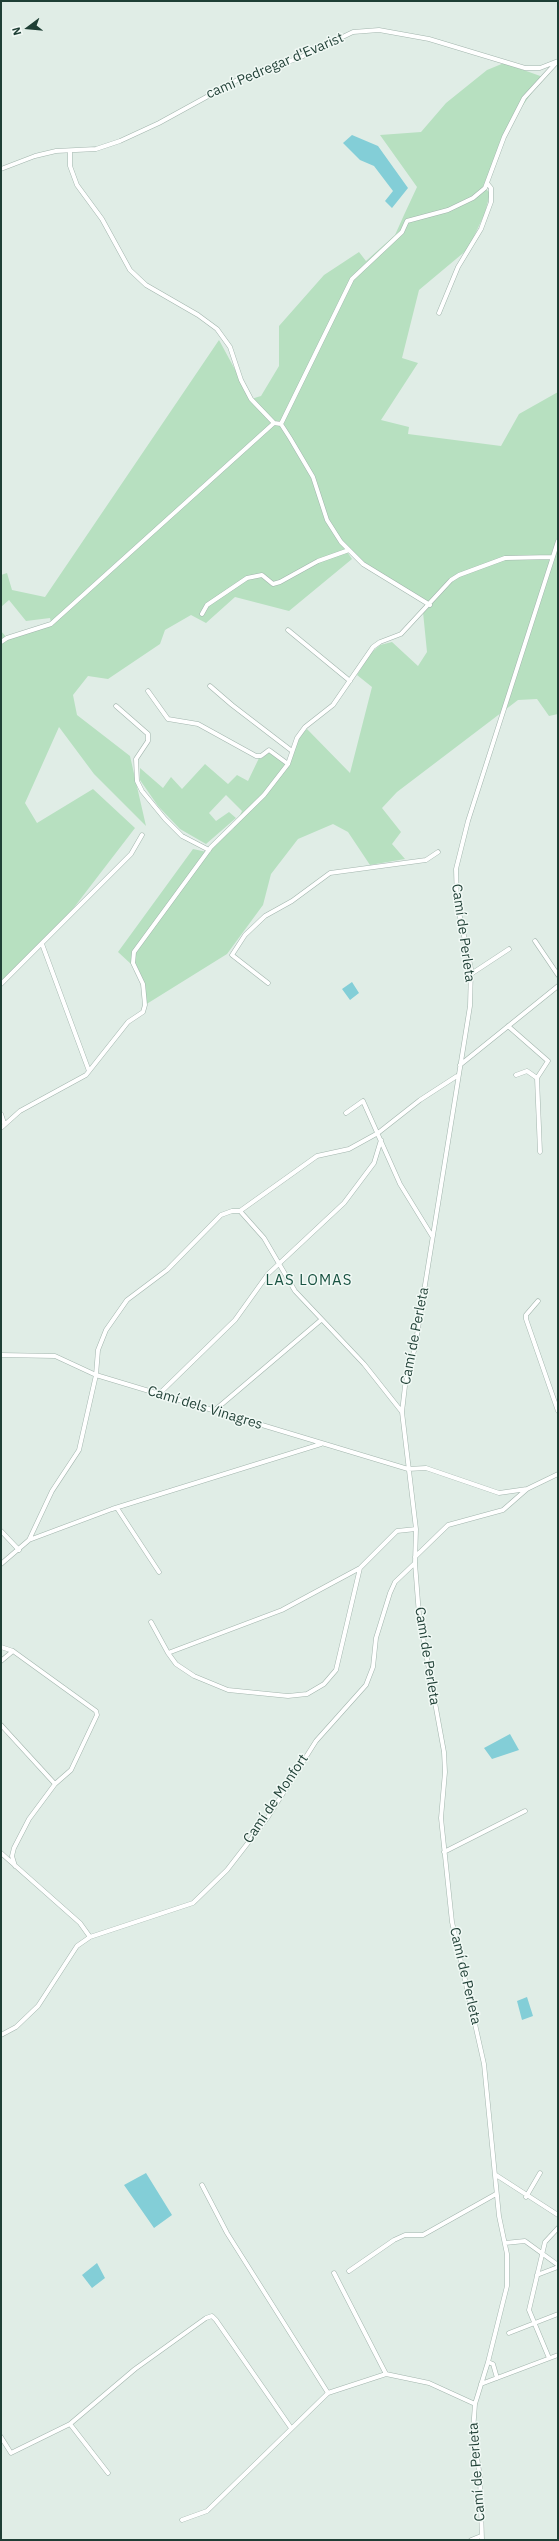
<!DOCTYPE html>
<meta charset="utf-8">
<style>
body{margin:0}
#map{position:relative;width:559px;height:2541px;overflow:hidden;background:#e0ede6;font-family:"IBM Plex Sans",sans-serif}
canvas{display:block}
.frame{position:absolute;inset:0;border:2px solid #1f3f35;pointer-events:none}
.north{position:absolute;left:8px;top:8px;width:40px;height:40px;-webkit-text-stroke:3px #f1f9f5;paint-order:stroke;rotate:254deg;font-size:11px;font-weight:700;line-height:16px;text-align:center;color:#1f3f35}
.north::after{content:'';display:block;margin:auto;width:14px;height:18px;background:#1f3f35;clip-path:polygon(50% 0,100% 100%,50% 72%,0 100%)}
</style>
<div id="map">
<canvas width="559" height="2541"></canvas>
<div class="frame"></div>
<div class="north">N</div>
</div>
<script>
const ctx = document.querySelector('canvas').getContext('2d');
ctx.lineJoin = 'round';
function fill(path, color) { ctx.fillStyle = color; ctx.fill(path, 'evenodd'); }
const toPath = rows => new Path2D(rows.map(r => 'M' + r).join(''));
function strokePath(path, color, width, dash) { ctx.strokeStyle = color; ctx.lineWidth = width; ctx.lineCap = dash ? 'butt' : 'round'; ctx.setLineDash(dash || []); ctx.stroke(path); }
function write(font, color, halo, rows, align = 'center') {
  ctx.font = font + ' "IBM Plex Sans",sans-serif'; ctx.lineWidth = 3; ctx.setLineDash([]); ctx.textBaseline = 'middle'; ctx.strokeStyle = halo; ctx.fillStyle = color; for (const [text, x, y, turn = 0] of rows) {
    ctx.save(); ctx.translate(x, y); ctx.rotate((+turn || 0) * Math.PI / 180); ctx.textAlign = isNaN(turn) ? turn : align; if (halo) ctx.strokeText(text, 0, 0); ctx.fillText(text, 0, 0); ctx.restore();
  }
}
fill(toPath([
 [504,63,543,77,511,122,485,188,490,193,485,213,468,249,419,290,402,358,418,363,381,420,409,427,408,434,501,446,519,414,558,392,558,714,549,716,537,699,518,700,397,792,382,808,401,832,392,844,405,859,370,865,348,832,333,824,298,839,271,874,263,905,227,954,145,1005,145,985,131,964,118,952,193,849,207,852,233,829,242,811,226,795,209,813,216,821,229,812,236,818,206,844,180,829,158,806,140,780,140,768,163,788,171,777,182,789,205,764,228,784,237,775,248,781,259,758,261,759,271,751,289,764,297,738,307,729,350,773,372,687,357,675,370,654,380,645,392,642,418,666,427,652,423,612,430,605,363,564,336,535,352,559,289,611,235,597,206,623,191,615,165,630,160,644,108,679,88,676,73,695,77,715,130,756,146,826,94,774,59,727,25,803,37,823,93,789,135,828,59,927,1,984,1,631,7,638,51,623,50,618,26,621,9,600,1,607,1,575,7,573,12,590,45,597,219,340,251,399,261,396,279,366,279,326,324,275,359,252,366,261,395,235,404,215,417,187,380,135,421,132,446,103,487,70]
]), '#b7e0c0');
fill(toPath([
 [352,135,378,146,408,188,392,208,385,201,393,191,374,166,360,160,343,143],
 [352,982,359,993,350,1000,342,989],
 [510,1734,519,1750,492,1759,484,1748],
 [527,1997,533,2016,522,2020,517,2001],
 [146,2173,172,2215,154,2228,124,2185],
 [97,2263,105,2278,92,2288,82,2275]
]), '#83ced7');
const street = toPath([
 [70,151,70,166,77,185,102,219,130,270,146,285,198,315,217,329,230,347,241,380,251,399,274,423],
 [1,169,35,156,56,151,96,149,120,141,159,123,241,78,299,58,353,32,379,30,429,39,525,68,540,68,558,61],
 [439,313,458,267,481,229,491,202,491,188,487,183],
 [281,424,352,279,402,232,407,221,448,210,473,198,485,188,504,137,524,98,556,63],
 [202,614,207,605,247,578,262,575,273,584,280,582,318,561,349,550],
 [288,630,350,681],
 [1,642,7,638,51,624,274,423,281,424,290,438,313,477,327,520,341,542,363,564,430,605],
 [210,686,232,705,292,751],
 [148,691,168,719,198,724,256,756,261,756,269,750,288,764],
 [116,706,148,734,148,741,136,759,137,781,142,791,165,819,182,836,209,850],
 [535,941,558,975],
 [42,944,89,1071],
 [471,974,509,949],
 [268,983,232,955,245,935,265,916,292,901,330,873,426,860,438,852],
 [1,984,131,854,142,835],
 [508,1026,548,1061,537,1078,527,1071,516,1075],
 [460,1065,558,986],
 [537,1078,540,1152],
 [346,1113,363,1101,400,1184,432,1236],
 [1,1114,4,1123],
 [1,1128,20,1111,86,1075,128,1022,143,1012,145,1005,143,984,133,963,134,952,211,847,264,795,288,764,297,738,305,727,333,705,373,647,380,642,401,634,451,580,459,575,505,558,552,557],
 [240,1211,264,1238,295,1291,364,1364,402,1412],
 [538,1301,526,1315,526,1319,558,1411],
 [1,1355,55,1356,96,1375,408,1469,426,1468,499,1493,527,1489],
 [159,1394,235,1320,268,1274,344,1203,374,1163,381,1140],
 [215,1410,321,1320],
 [117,1508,159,1572],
 [1,1531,19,1550],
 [29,1540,112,1509,321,1444],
 [415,1557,448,1525,503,1510,527,1489,558,1474],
 [1,1564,29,1540,52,1491,79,1450,96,1375,98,1350,106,1330,127,1300,167,1270,221,1215,232,1211,240,1211,317,1156,349,1149,378,1133,420,1100,457,1076],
 [151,1622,168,1653,282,1610,360,1568],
 [1,1647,13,1651,96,1711,97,1715,71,1770,55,1784],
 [168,1653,176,1664,194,1676,228,1690,288,1696,307,1694,324,1684,336,1670,360,1568,397,1531,416,1529],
 [1,1661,13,1651],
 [1,1725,55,1784,29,1819,14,1848,12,1856,15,1866],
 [444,1852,525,1811],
 [1,1853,80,1923,90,1937],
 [1,2035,16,2027,38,2006,77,1946,90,1937,193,1903,227,1870,268,1817,316,1741,366,1685,373,1667,376,1638,390,1593,395,1582,415,1563],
 [496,2175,558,2215],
 [202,2185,227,2233,328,2393],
 [526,2197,540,2173],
 [505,2243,525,2241,558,2265],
 [349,2271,394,2240,405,2235,423,2235,496,2194],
 [334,2273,386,2374],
 [537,2275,558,2267],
 [509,2333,558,2314],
 [549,2358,529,2310,545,2242,558,2228],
 [488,2362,493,2364,497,2378],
 [481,2384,558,2355],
 [70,2424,135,2369,206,2318,212,2316,216,2320,291,2428],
 [1,2437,11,2453,70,2424,108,2473],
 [182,2520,207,2511,328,2393,386,2374,429,2383,475,2404],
 [471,2540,481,2536],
 [482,2540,480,2477,473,2431,475,2404,488,2362,507,2286,507,2254,499,2216,484,2064,452,1922,441,1818,445,1772,444,1752,419,1615,415,1563,416,1529,402,1412,405,1386,415,1347,470,1006,471,969,457,903,456,869,468,821,558,541]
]);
strokePath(street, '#a2b5ad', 5);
strokePath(street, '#fff', 4);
write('14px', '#1f3f35', '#f1f9f5', [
 ["camí Pedregar d'Evarist",275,66,-23],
 ["Camí de Perleta",463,933,82],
 ["Camí de Perleta",415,1336,-79],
 ["Camí dels Vinagres",205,1408,17],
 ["Camí de Perleta",427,1656,81],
 ["Camí de Monfort",276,1799,-56],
 ["Camí de Perleta",465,1976,77],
 ["Camí de Perleta",477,2472,-94]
]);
ctx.letterSpacing = '1px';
write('15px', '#195342', '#f1f9f5', [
 ["LAS LOMAS",309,1281]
]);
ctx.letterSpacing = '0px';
</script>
